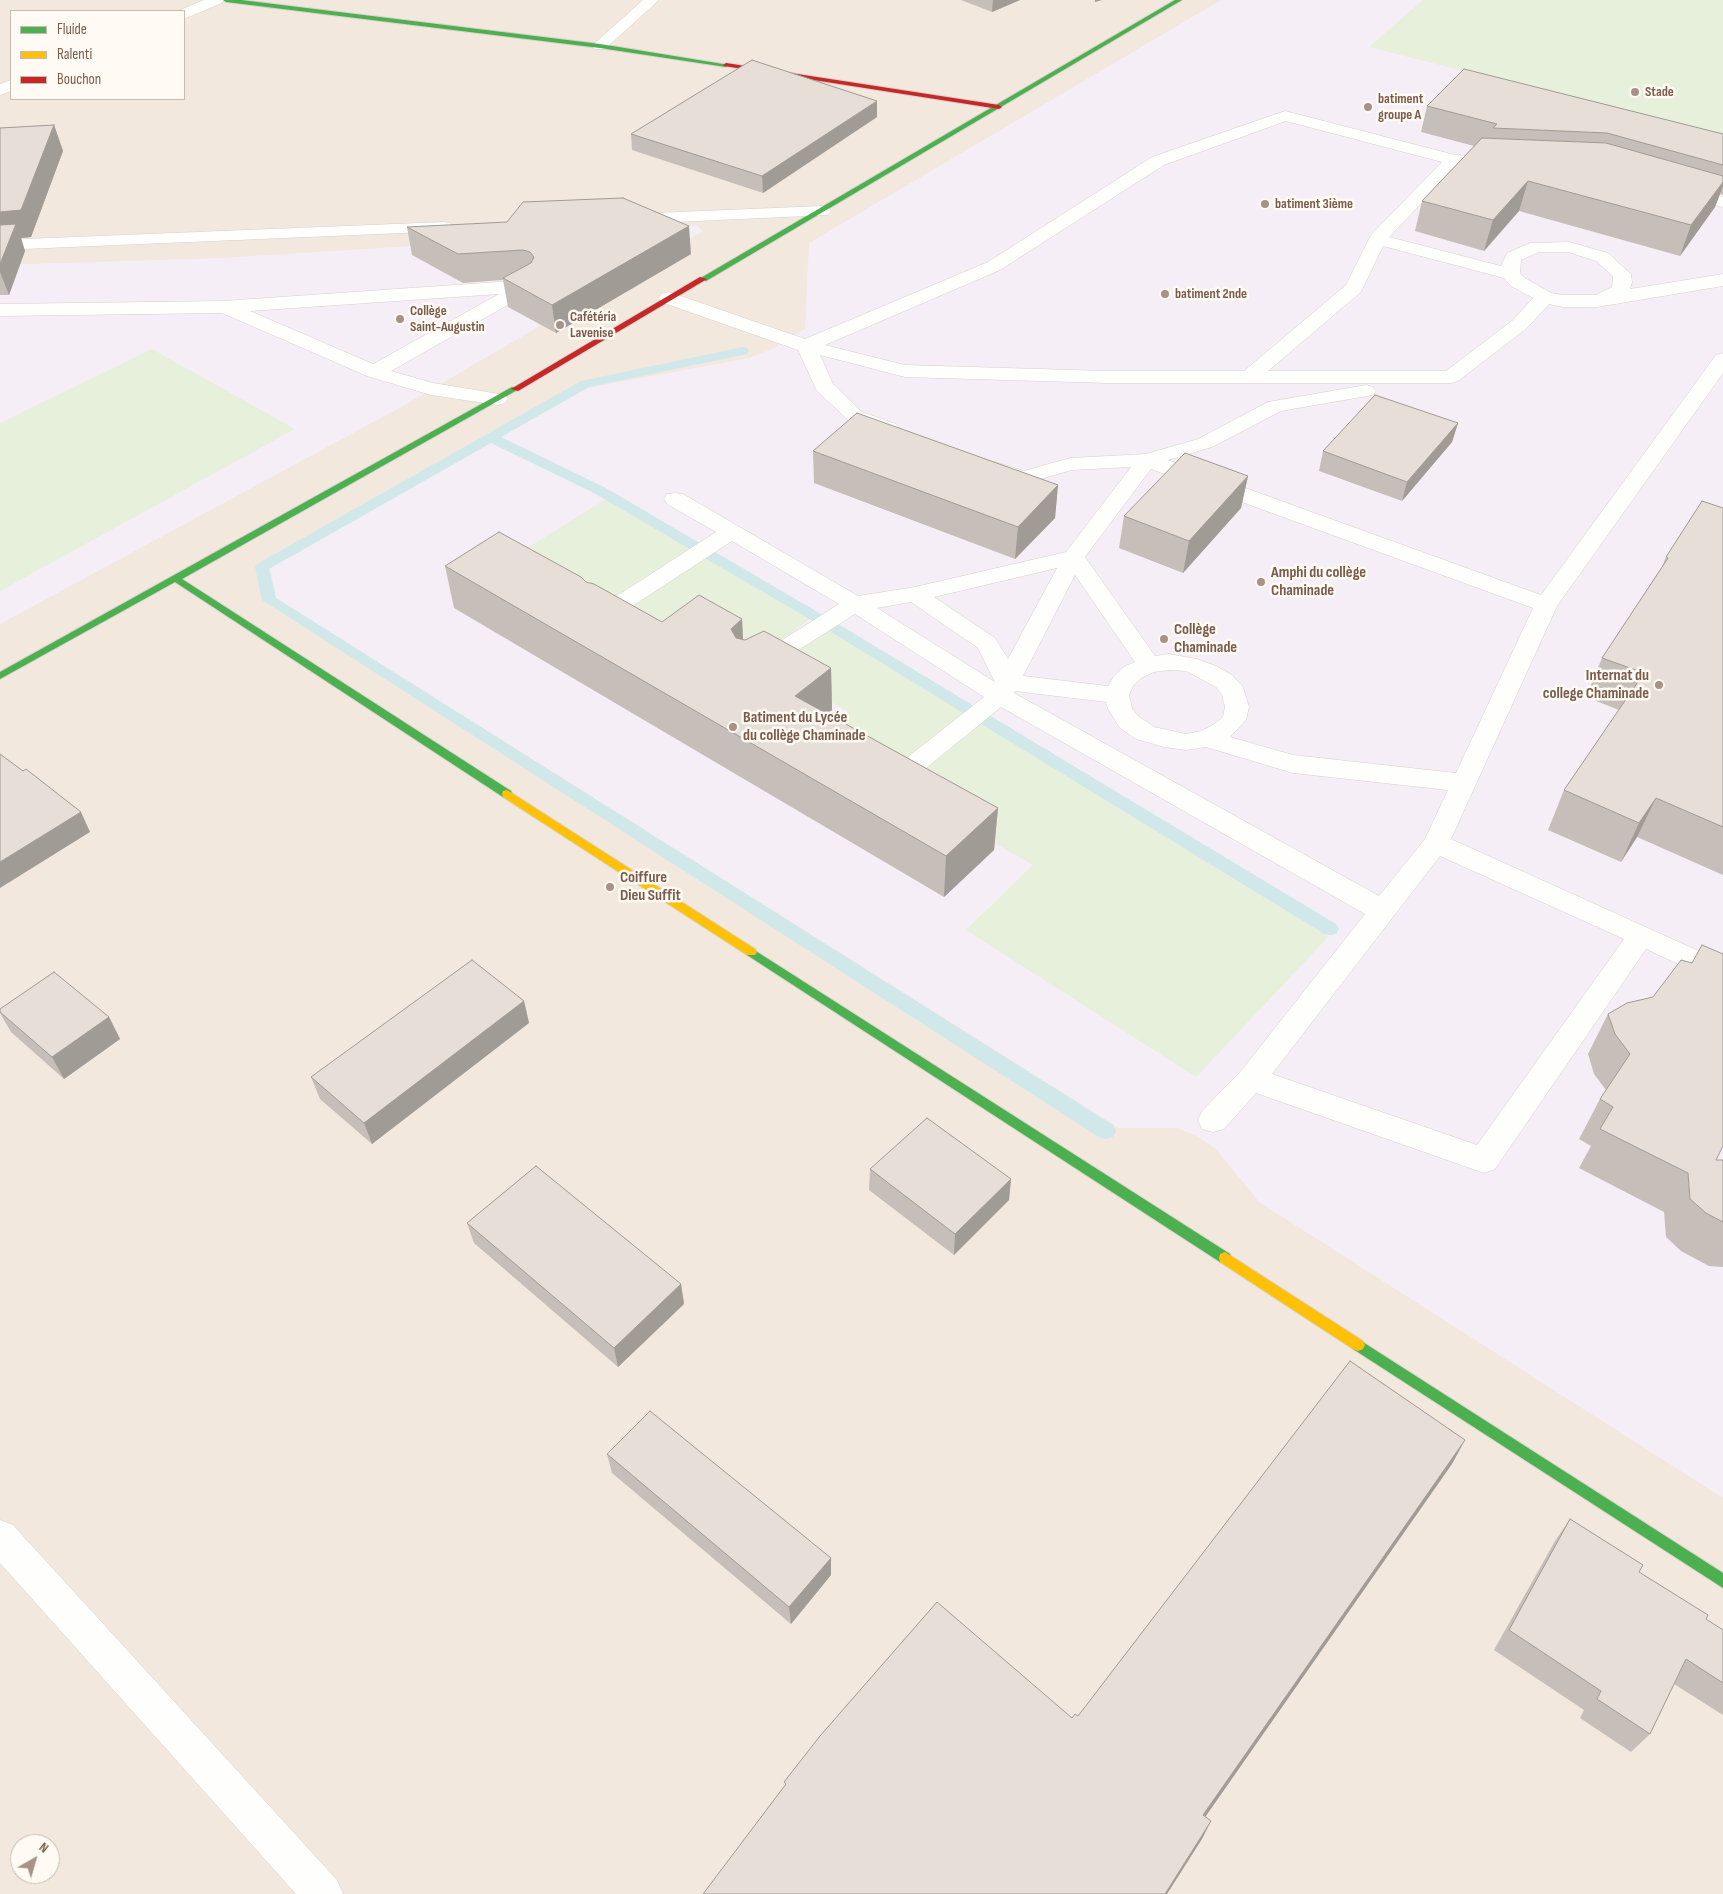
<!DOCTYPE html>
<meta charset="utf-8">
<style>
body{margin:0}
#map{position:relative;width:1723px;height:1894px;overflow:hidden;background:#f9f5f0;font-family:"Sofia Sans Condensed",sans-serif}
canvas{display:block}
.legend{position:absolute;left:10px;top:10px;width:175px;height:90px;box-sizing:border-box;background:#fffaf3;border:1px solid #cabbb1;margin:0;padding:6px 9px;list-style:none;font-size:15px;color:#7a5c4d}
.legend li{display:flex;align-items:center;gap:10px;height:25px}
.legend b{width:25px;border:1px solid #cabbb1}
.north{position:absolute;left:10px;top:1834px;width:50px;height:50px;box-sizing:border-box;background:#fffaf3;border:1px solid #cabbb1;border-radius:50%;rotate:38deg;font-size:14px;font-weight:700;line-height:20px;text-align:center;color:#7a5c4d}
.north::after{content:'';display:block;margin:auto;width:18px;height:22px;background:#a69286;clip-path:polygon(50% 0,100% 100%,50% 72%,0 100%)}
</style>
<div id="map">
<canvas width="1723" height="1894"></canvas>
<ul class="legend">
<li><b style="height:6px;background:#4caf50"></b>Fluide</li>
<li><b style="height:6px;background:#ffc107"></b>Ralenti</li>
<li><b style="height:6px;background:#c62828"></b>Bouchon</li>
</ul>
<div class="north">N</div>
</div>
<script>
const ctx = document.querySelector('canvas').getContext('2d');
ctx.lineJoin = 'round';
function fill(path, color) { ctx.fillStyle = color; ctx.fill(path, 'evenodd'); }
const toPath = rows => new Path2D(rows.map(r => 'M' + r).join(''));
function strokePath(path, color, width, dash) { ctx.strokeStyle = color; ctx.lineWidth = width; ctx.lineCap = dash ? 'butt' : 'round'; ctx.setLineDash(dash || []); ctx.stroke(path); }
function write(font, color, halo, rows, align = 'center') {
  ctx.font = font + ' "Sofia Sans Condensed",sans-serif'; ctx.lineWidth = 5; ctx.setLineDash([]); ctx.textBaseline = 'middle'; ctx.strokeStyle = halo; ctx.fillStyle = color; for (const [text, x, y, turn = 0] of rows) {
    ctx.save(); ctx.translate(x, y); ctx.rotate((+turn || 0) * Math.PI / 180); ctx.textAlign = isNaN(turn) ? turn : align; if (halo) ctx.strokeText(text, 0, 0); ctx.fillText(text, 0, 0); ctx.restore();
  }
}
fill(toPath([
 [0,0,1723,0,1723,1894,0,1894],
 [11,11,184,11,184,99,11,99],
 [20,1844,50,1844,50,1874,20,1874]
]), '#f2e8de');
fill(toPath([
 [1221,0,1723,0,1723,1498,1259,1202,1216,1149,1197,1136,1177,1128,1119,1128,276,598,270,568,587,388,749,358,770,350,805,329,809,243],
 [697,225,703,231,401,407,0,624,0,265,223,258,660,230]
]), '#f6eef6');
fill(toPath([
 [1423,0,1723,0,1723,137,1369,47],
 [152,349,295,429,0,591,0,423],
 [606,499,694,549,596,614,505,562],
 [702,554,811,618,755,662,602,621],
 [822,624,968,715,885,780,815,739,849,712,785,676,763,667],
 [979,722,1328,937,1196,1077,966,930,1033,865,897,787]
]), '#e7f0db');
fill(toPath([
 [743,347,747,348,749,351,747,354,589,387,501,437,604,487,833,621,1336,924,1339,929,1336,934,1330,935,1324,934,823,627,594,493,491,443,269,569,276,598,1113,1125,1116,1131,1113,1137,1106,1139,1099,1137,262,600,255,567,257,564,581,381,743,347]
]), '#d0e8ea');
const lane = toPath([
 [1285,111,1455,155,1498,157,1504,158,1506,162,1504,166,1498,167,1458,165,1389,237,1501,266,1507,253,1530,243,1569,242,1608,253,1631,274,1632,282,1630,289,1723,274,1723,286,1597,307,1563,307,1549,304,1527,328,1458,381,1451,383,1107,383,905,377,820,355,833,384,862,412,896,424,899,428,896,432,889,434,848,420,817,391,798,350,661,302,659,298,661,294,668,292,675,294,805,339,988,262,1152,157,1285,111],
 [1286,121,1442,162,1371,235,1346,285,1244,371,1107,371,905,365,825,345,1000,270,1164,165,1286,121],
 [1383,246,1504,278,1511,286,1533,298,1513,320,1446,371,1268,371,1361,292,1383,246],
 [1539,252,1568,252,1596,261,1613,276,1612,287,1596,295,1563,295,1551,293,1525,278,1520,273,1521,260,1539,252],
 [1682,186,1723,197,1723,207,1676,195,1673,191,1676,187,1682,186],
 [527,280,534,282,536,286,534,290,391,371,433,383,505,395,508,399,505,403,498,405,431,395,367,376,222,313,0,316,0,304,223,301,527,280],
 [499,294,373,364,250,311,499,294],
 [1723,353,1723,373,1557,606,1451,839,1723,962,1723,985,1646,949,1495,1169,1484,1173,1256,1093,1224,1129,1213,1132,1202,1129,1198,1120,1202,1111,1241,1071,1365,914,1001,707,904,786,895,789,886,786,882,780,886,774,984,697,855,614,767,670,759,673,751,670,747,665,751,660,839,604,732,541,608,622,600,624,592,622,588,617,592,612,716,532,667,504,664,499,667,494,675,493,683,494,858,596,915,587,1066,552,1131,467,1072,470,1023,484,988,472,984,468,988,464,995,462,1024,471,1070,458,1146,454,1198,439,1268,402,1366,385,1373,387,1376,391,1373,395,1281,411,1212,447,1168,460,1541,595,1716,355,1723,353],
 [1151,469,1533,608,1456,773,1293,755,1230,737,1246,720,1249,707,1243,687,1232,675,1216,666,1197,659,1169,654,1155,656,1085,557,1151,469],
 [1057,568,1008,659,995,638,934,597,1057,568],
 [1075,575,1135,662,1125,666,1114,676,1108,686,1023,676,1075,575],
 [911,602,978,648,995,682,877,608,911,602],
 [1169,670,1186,671,1216,687,1222,695,1225,707,1223,717,1213,725,1201,731,1186,734,1154,727,1138,716,1132,708,1129,695,1133,686,1141,678,1154,672,1169,670],
 [1015,691,1106,702,1108,709,1120,728,1136,739,1164,747,1186,750,1206,747,1293,773,1448,790,1425,839,1379,896,1014,693,1015,691],
 [1440,856,1624,939,1477,1145,1272,1074,1440,856]
]);
const street = toPath([
 [204,0,224,0,222,3,184,19,184,11,178,11,204,0],
 [643,0,659,0,605,49,595,49,592,46,595,43,643,0],
 [11,80,11,91,0,95,0,84,11,80],
 [822,206,828,207,831,211,828,215,631,224,625,223,622,219,625,215,631,214,822,206],
 [444,222,450,223,453,227,450,231,0,250,0,240,444,222],
 [0,1520,13,1525,337,1880,343,1894,296,1894,0,1563,0,1520]
]);
const fast = toPath([
 [223,0,241,0,600,44,729,65,726,67,600,48,226,2,223,0],
 [1175,0,1182,0,706,281,699,279,1175,0],
 [512,387,519,389,182,579,511,791,512,794,511,797,503,797,175,582,0,679,0,672,512,387],
 [751,948,1230,1254,1231,1258,1230,1262,1225,1264,1220,1262,747,955,745,952,747,949,751,948],
 [1358,1339,1723,1573,1723,1588,1353,1349,1351,1345,1353,1341,1358,1339]
]);
const slow = toPath([
 [507,790,755,949,757,952,755,955,747,955,503,797,502,794,503,791,507,790],
 [1225,1252,1363,1341,1365,1345,1363,1349,1358,1351,1353,1349,1220,1262,1219,1258,1220,1254,1225,1252]
]);
const jam = toPath([
 [726,63,999,105,1002,107,999,109,724,66,723,65,726,63],
 [700,277,707,279,518,391,511,389,700,277]
]);
strokePath(lane, '#d7d1cb', 1);
strokePath(street, '#d7d1cb', 1);
strokePath(fast, '#d9d2cb', 2);
strokePath(slow, '#d9d2cb', 2);
strokePath(jam, '#d9d2cb', 2);
fill(lane, '#fefefd');
fill(street, '#fefefd');
fill(fast, '#4caf50');
fill(slow, '#ffc107');
fill(jam, '#c62828');
fill(toPath([
 [961,0,1020,0,992,12],
 [1427,106,1723,134,1723,195,1720,194,1715,207,1680,256,1519,211,1484,251,1415,231,1422,201,1474,146,1421,132],
 [877,117,763,193,632,150,631,134],
 [54,125,63,151,31,237,21,238,25,251,9,295,0,295,0,128],
 [407,227,691,254,556,333,508,307,503,280,463,283,412,255],
 [1458,423,1452,442,1402,501,1319,471,1323,451],
 [813,451,1058,485,1055,518,1015,559,814,483],
 [1248,476,1241,508,1183,573,1119,548,1124,516],
 [1723,508,1723,875,1637,837,1621,862,1548,830,1564,790,1619,710,1586,697,1602,658,1661,569,1666,557],
 [445,566,662,622,742,619,743,640,831,668,832,710,827,714,998,808,994,850,944,897,454,608],
 [524,1001,529,1023,372,1144,320,1099,311,1077],
 [0,1009,109,1017,120,1039,64,1079,11,1032,0,1013],
 [1608,1014,1716,1160,1723,1160,1723,1267,1709,1266,1681,1251,1666,1237,1664,1212,1579,1168,1591,1146,1579,1139,1600,1099,1606,1090,1594,1074,1588,1054],
 [870,1169,1011,1179,1009,1200,954,1255,869,1190],
 [467,1223,681,1284,684,1304,618,1367,474,1243],
 [607,1454,831,1558,831,1575,791,1624,612,1473],
 [1570,1519,1639,1572,1706,1619,1723,1630,1723,1715,1674,1684,1650,1734,1631,1752,1580,1718,1584,1710,1494,1650,1555,1541]
]), '#c6bfb9');
fill(toPath([
 [993,0,1020,0,992,12],
 [1095,0,1102,0,1095,2],
 [877,101,877,117,763,193,762,176],
 [54,125,63,151,31,237,21,238,25,251,9,295,0,272,0,212],
 [1528,181,1519,211,1484,251,1493,220],
 [1723,182,1723,186,1715,207,1680,256,1691,225],
 [689,226,691,254,556,333,552,305],
 [1458,423,1452,442,1402,501,1407,482],
 [1248,476,1241,508,1183,573,1189,541],
 [1058,485,1055,518,1015,559,1018,527],
 [742,619,744,660,731,629],
 [831,668,832,710,796,738,795,696],
 [1656,798,1637,837,1621,862,1639,823],
 [998,808,994,850,944,897,946,856],
 [81,812,90,832,0,888,0,862],
 [524,1001,529,1023,372,1144,364,1123],
 [109,1017,120,1039,64,1079,52,1057],
 [1011,1179,1009,1200,954,1255,955,1234],
 [681,1284,684,1304,618,1367,614,1348],
 [1465,1440,1452,1464,1194,1833,1203,1815],
 [831,1558,831,1575,791,1624,789,1607],
 [1211,1821,1202,1839,1167,1894,1165,1894]
]), '#a19b96');
const building = toPath([
 [752,60,877,101,762,176,631,134,752,60],
 [1464,69,1723,134,1723,165,1607,133,1493,128,1497,124,1427,106,1464,69],
 [54,125,21,210,0,212,0,128,54,125],
 [1482,138,1606,143,1723,176,1723,182,1691,225,1528,181,1493,220,1422,201,1482,138],
 [623,198,689,226,552,305,503,278,531,263,534,257,530,252,523,250,458,254,407,227,507,222,523,202,623,198],
 [16,224,0,264,0,225,16,224],
 [1375,395,1458,423,1407,482,1323,451,1375,395],
 [857,413,1058,485,1018,527,813,451,857,413],
 [1185,453,1248,476,1189,541,1124,516,1185,453],
 [1702,501,1723,508,1723,827,1656,798,1639,823,1564,790,1644,673,1602,658,1668,558,1666,557,1702,501],
 [499,532,581,577,586,582,594,584,662,622,699,595,742,619,731,629,736,638,745,640,764,631,831,668,795,696,998,808,946,856,445,566,499,532],
 [0,754,23,771,26,769,81,812,0,862,0,754],
 [1702,945,1723,954,1723,1146,1716,1160,1723,1160,1723,1222,1706,1213,1690,1199,1688,1173,1600,1129,1613,1107,1600,1099,1630,1054,1615,1034,1608,1014,1627,1003,1653,997,1681,960,1692,963,1702,945],
 [472,960,524,1001,364,1123,311,1077,472,960],
 [54,972,109,1017,52,1057,0,1012,0,1009,54,972],
 [927,1118,1011,1179,955,1234,870,1169,927,1118],
 [536,1166,681,1284,614,1348,467,1223,536,1166],
 [1350,1361,1465,1440,1203,1815,1211,1821,1165,1894,703,1894,786,1784,784,1782,820,1736,937,1602,1072,1718,1075,1714,1078,1716,1350,1361],
 [650,1411,831,1558,789,1607,607,1454,650,1411],
 [1570,1519,1643,1565,1639,1572,1708,1615,1706,1619,1723,1630,1723,1683,1686,1659,1650,1734,1597,1699,1601,1691,1509,1630,1570,1519]
]);
fill(building, '#e6ded7');
strokePath(building, '#a19b96', 1);
for (const [x, y, r, color] of [
 [1635,92,5,"#a69286"],
 [1368,107,5,"#a69286"],
 [1265,204,5,"#a69286"],
 [1165,294,5,"#a69286"],
 [400,319,5,"#a69286"],
 [560,325,5,"#a69286"],
 [1261,582,5,"#a69286"],
 [1164,639,5,"#a69286"],
 [1659,685,5,"#a69286"],
 [733,727,5,"#a69286"],
 [610,887,5,"#a69286"]
]) { const dot = new Path2D(); dot.arc(x, y, r, 0, 2 * Math.PI); ctx.fillStyle = color; ctx.fill(dot); strokePath(dot, '#fffaf3', 2); }
write('bold 14px', '#7a5c4d', '#fffaf3', [
 ["Stade",1645,92],
 ["batiment",1378,99],
 ["groupe A",1378,115],
 ["batiment 3ième",1275,204],
 ["batiment 2nde",1175,294],
 ["Collège",410,311],
 ["Saint-Augustin",410,327],
 ["Cafétéria",570,317],
 ["Lavenise",570,333]
], 'left');
write('bold 16px', '#7a5c4d', '#fffaf3', [
 ["Amphi du collège",1271,573],
 ["Chaminade",1271,591],
 ["Collège",1174,630],
 ["Chaminade",1174,648],
 ["Internat du",1649,676,"right"],
 ["college Chaminade",1649,694,"right"],
 ["Batiment du Lycée",743,718],
 ["du collège Chaminade",743,736],
 ["Coiffure",620,878],
 ["Dieu Suffit",620,896]
], 'left');
</script>
